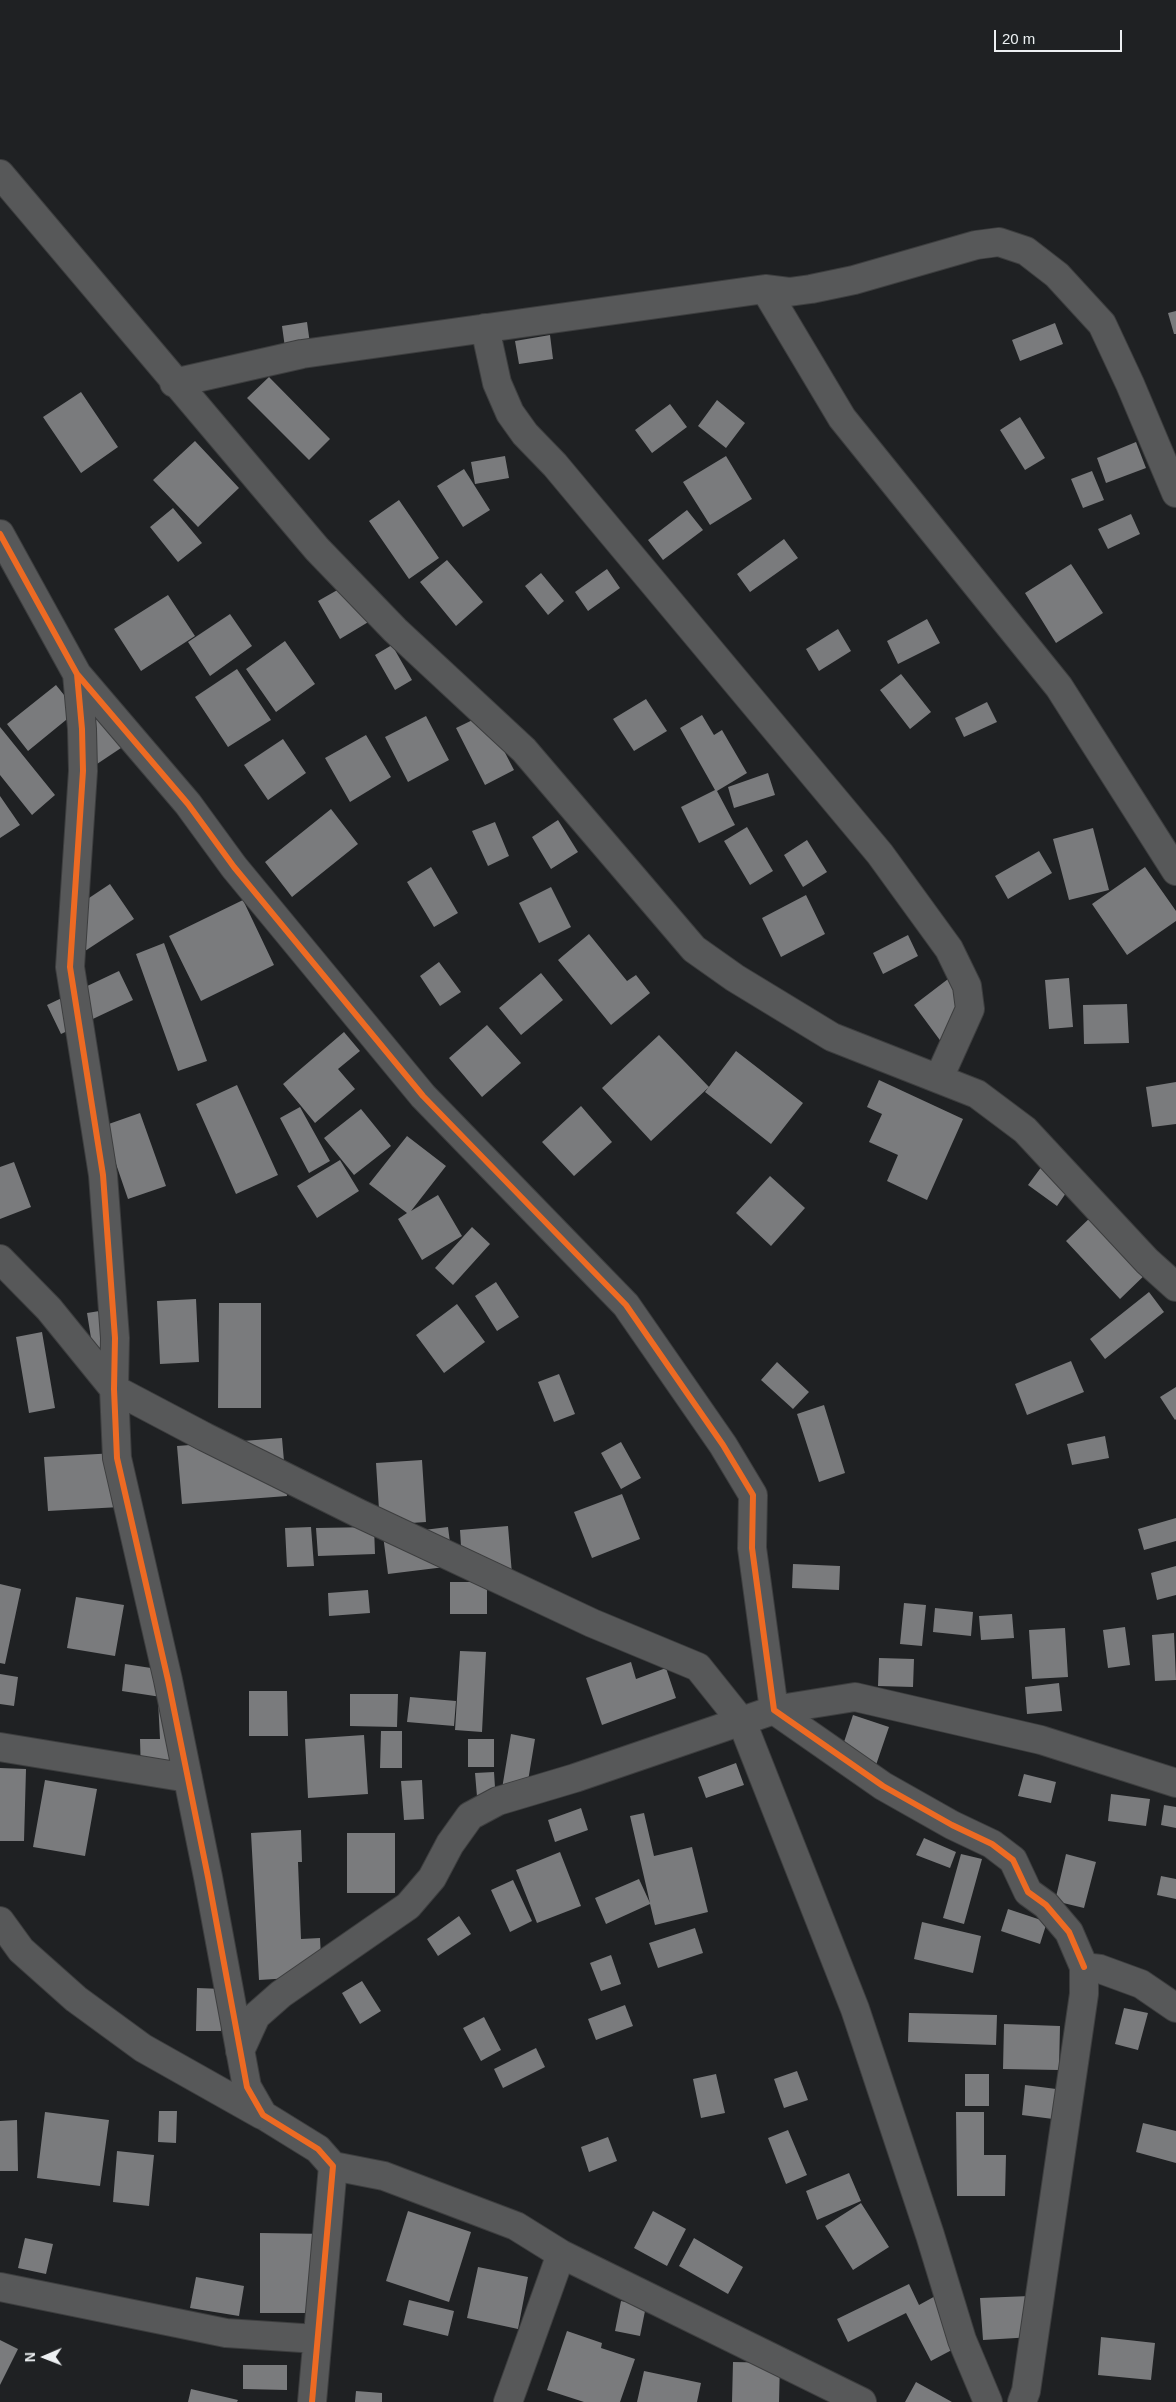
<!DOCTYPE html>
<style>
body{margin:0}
#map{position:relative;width:1176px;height:2402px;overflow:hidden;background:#1f2123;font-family:Arial,sans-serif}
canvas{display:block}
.north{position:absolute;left:20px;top:2332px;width:50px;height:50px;-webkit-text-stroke:4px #1e2224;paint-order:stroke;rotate:269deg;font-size:14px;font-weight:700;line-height:20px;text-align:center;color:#edf0f2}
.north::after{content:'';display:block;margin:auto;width:18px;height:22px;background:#edf0f2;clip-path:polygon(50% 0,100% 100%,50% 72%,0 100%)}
.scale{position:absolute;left:994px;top:30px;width:128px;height:22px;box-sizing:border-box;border:2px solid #edf0f2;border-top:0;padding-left:6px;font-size:15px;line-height:18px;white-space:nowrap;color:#edf0f2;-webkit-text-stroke:4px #1e2224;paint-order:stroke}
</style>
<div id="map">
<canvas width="1176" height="2402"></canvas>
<div class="north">N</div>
<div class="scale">20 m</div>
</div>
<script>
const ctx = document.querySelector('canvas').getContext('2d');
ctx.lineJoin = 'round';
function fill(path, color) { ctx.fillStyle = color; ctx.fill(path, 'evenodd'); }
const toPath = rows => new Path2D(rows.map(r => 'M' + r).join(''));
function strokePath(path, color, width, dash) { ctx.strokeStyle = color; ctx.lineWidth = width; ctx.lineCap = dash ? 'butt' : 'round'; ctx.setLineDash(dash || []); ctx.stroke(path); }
fill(toPath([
 [1176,311,1176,334,1174,334,1168,313],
 [307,322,311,351,286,355,282,326],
 [1055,323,1063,344,1020,361,1012,340],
 [550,335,553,359,519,364,515,341],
 [269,377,330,439,309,460,247,398],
 [81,392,118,447,81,473,43,417],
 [717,400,745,423,726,448,698,426],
 [670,404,687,427,652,453,635,430],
 [1020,417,1045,458,1025,470,1000,430],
 [195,441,239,488,198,527,153,480],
 [1136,442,1146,468,1106,483,1097,458],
 [505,456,509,478,475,484,471,462],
 [726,456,752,499,710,525,683,482],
 [464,469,490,510,463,527,437,486],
 [1092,471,1104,500,1083,508,1071,479],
 [399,500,439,558,409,579,369,521],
 [173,508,202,543,178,562,150,527],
 [687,510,703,530,663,560,648,540],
 [1131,514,1140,534,1108,549,1098,529],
 [784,539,798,558,750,592,737,574],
 [447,560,483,602,456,626,420,582],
 [1071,564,1103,613,1056,643,1025,593],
 [607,569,620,588,588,611,575,592],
 [541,573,564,601,548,615,525,586],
 [348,584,370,621,340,639,318,601],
 [168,595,195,636,141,671,114,629],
 [230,614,252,646,210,676,188,642],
 [927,619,940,643,898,664,887,641],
 [838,629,851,651,819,671,806,649],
 [285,641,315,684,276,712,246,669],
 [392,645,412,680,395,690,375,655],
 [237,669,271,720,228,747,195,697],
 [901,674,931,712,910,729,880,690],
 [56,685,77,711,28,751,7,724],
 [646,699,667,731,634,751,613,719],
 [987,702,997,722,964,737,955,718],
 [102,708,127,744,94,766,70,731],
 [485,714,514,770,485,785,456,728],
 [702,715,714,735,722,730,747,773,717,791,735,825,699,843,681,807,715,790,680,728],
 [426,716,449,760,408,782,385,737],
 [0,727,55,795,32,815,0,775],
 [366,735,391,777,350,802,325,758],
 [283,739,306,773,268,800,244,765],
 [768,773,775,795,734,808,728,787],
 [0,796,20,825,0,838],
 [331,809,358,844,292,897,265,862],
 [558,820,578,852,551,869,532,837],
 [495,822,509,856,488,866,472,831],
 [747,827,773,871,750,885,724,841],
 [1093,828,1109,890,1069,900,1053,839],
 [807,840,827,872,803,887,784,855],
 [1039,851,1052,873,1008,899,995,876],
 [431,867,458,913,434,927,407,882],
 [1145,867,1176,911,1176,921,1127,955,1092,904],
 [110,884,134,919,85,951,62,916],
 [551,887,571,927,539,943,519,903],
 [806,895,825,934,781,957,762,918],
 [243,900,274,965,201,1001,169,936],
 [589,934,627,981,636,975,650,993,611,1025,558,960],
 [908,935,918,956,883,974,873,953],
 [164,943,207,1061,178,1071,136,954],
 [439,962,461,992,440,1006,420,976],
 [119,971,133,1000,61,1034,47,1005],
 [541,973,563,1000,521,1035,499,1008],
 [952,976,981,1015,942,1043,914,1005],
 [1069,978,1073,1027,1049,1029,1045,980],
 [1127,1004,1129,1043,1084,1044,1083,1005],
 [487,1025,521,1063,482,1097,449,1058],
 [344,1032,360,1051,338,1069,355,1089,315,1123,283,1084],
 [659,1035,709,1087,651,1141,602,1088],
 [736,1051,803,1103,771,1144,705,1092],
 [879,1080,963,1119,927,1200,887,1181,898,1155,869,1142,882,1114,867,1107],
 [1176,1082,1176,1124,1152,1127,1146,1087],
 [237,1085,278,1175,236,1194,196,1104],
 [581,1106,612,1142,574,1176,542,1142],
 [300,1107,330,1161,309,1173,280,1118],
 [361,1109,391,1146,354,1175,324,1138],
 [140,1113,166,1186,128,1199,103,1126],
 [407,1136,446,1166,411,1211,438,1195,462,1236,422,1260,398,1219,407,1213,369,1184],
 [340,1160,359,1191,317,1218,297,1186],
 [14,1162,31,1207,0,1219,0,1167],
 [1045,1162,1073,1183,1057,1206,1028,1185],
 [770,1176,805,1208,771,1246,736,1213],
 [1096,1212,1150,1270,1120,1299,1066,1241],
 [472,1227,490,1244,453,1285,435,1268],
 [496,1282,519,1317,497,1331,475,1296],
 [1149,1292,1164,1312,1105,1359,1090,1339],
 [196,1299,199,1362,160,1364,157,1301],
 [219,1303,261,1303,261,1408,218,1408],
 [457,1304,485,1342,444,1373,416,1335],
 [112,1309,121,1358,95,1363,87,1313],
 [42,1332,55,1408,29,1413,16,1337],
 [1071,1361,1084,1392,1027,1415,1015,1384],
 [777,1362,809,1392,793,1409,761,1380],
 [559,1374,575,1414,554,1422,538,1382],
 [1176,1387,1176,1419,1175,1420,1160,1397],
 [824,1405,845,1473,819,1482,797,1414],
 [1105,1436,1109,1458,1072,1465,1067,1444],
 [282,1438,287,1496,182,1504,177,1446],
 [621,1442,641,1478,621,1489,601,1453],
 [116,1453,120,1507,48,1511,44,1457],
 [422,1460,426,1522,380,1525,376,1463],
 [622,1494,640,1539,592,1558,574,1512],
 [1176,1518,1176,1541,1144,1550,1138,1529],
 [508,1526,512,1574,463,1578,460,1530],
 [311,1527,314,1566,287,1567,285,1528],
 [374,1527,375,1554,318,1556,316,1528],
 [448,1527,453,1566,388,1574,383,1535],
 [793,1564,840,1566,839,1590,792,1588],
 [1176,1566,1176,1595,1157,1600,1151,1573],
 [450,1582,487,1582,487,1614,450,1614],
 [0,1584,21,1589,5,1664,0,1663],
 [368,1590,370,1613,329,1616,328,1593],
 [76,1597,124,1605,115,1656,67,1648],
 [904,1603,926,1605,922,1646,900,1644],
 [935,1608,973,1612,971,1636,933,1632],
 [1012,1614,1014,1638,981,1640,979,1616],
 [1125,1627,1130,1665,1108,1668,1103,1630],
 [1065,1628,1068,1677,1032,1679,1029,1630],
 [1174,1633,1176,1680,1155,1681,1152,1635],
 [460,1651,486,1652,482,1732,455,1730],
 [879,1658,914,1659,913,1687,878,1686],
 [631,1662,636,1679,666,1668,676,1698,602,1725,586,1678],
 [125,1664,164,1670,161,1697,122,1691],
 [0,1674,18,1677,14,1706,0,1704],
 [1059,1683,1062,1711,1027,1714,1025,1687],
 [249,1691,287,1691,288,1736,249,1736],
 [350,1694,398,1694,397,1727,350,1726],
 [410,1697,456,1701,454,1726,407,1722],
 [158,1700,187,1771,141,1773,140,1739,160,1739],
 [853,1715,889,1727,875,1768,839,1757],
 [381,1731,402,1731,402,1768,380,1768],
 [511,1734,535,1739,524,1805,500,1801],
 [364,1735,368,1794,308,1798,305,1739],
 [468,1739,494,1739,494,1767,468,1767],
 [736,1763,744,1785,706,1798,698,1777],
 [0,1768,26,1769,24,1841,0,1841],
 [494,1772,497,1818,479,1820,475,1773],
 [1024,1774,1056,1782,1051,1803,1018,1796],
 [45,1780,97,1789,85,1856,33,1847],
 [422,1780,424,1819,404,1820,401,1781],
 [1111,1794,1150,1799,1146,1826,1108,1821],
 [1164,1805,1176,1807,1176,1828,1161,1825],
 [581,1808,588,1830,555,1842,548,1820],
 [644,1813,654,1856,692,1847,708,1912,655,1925,650,1904,606,1924,595,1898,639,1879,650,1903,630,1816],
 [301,1830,302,1862,298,1862,301,1939,320,1938,322,1976,259,1980,251,1833],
 [347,1833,395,1833,395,1893,347,1893],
 [924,1838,956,1852,950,1868,916,1855],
 [560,1852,581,1906,537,1923,516,1870],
 [961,1854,982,1859,964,1924,943,1918],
 [1066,1854,1096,1862,1084,1908,1055,1901],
 [1161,1876,1176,1879,1176,1899,1157,1895],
 [513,1880,532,1921,510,1932,491,1890],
 [1008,1909,1047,1922,1040,1944,1001,1931],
 [459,1916,471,1934,438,1956,427,1939],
 [922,1922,981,1936,973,1973,914,1959],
 [695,1928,703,1953,658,1968,649,1943],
 [611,1955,621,1984,601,1991,590,1963],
 [362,1981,381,2011,360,2024,342,1993],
 [197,1988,223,1989,221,2031,196,2031],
 [625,2005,633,2026,596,2040,588,2019],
 [1124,2008,1148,2013,1138,2050,1115,2044],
 [909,2013,997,2015,996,2045,908,2042],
 [484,2017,501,2050,481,2061,463,2028],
 [1004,2024,1060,2026,1059,2070,1003,2069],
 [536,2048,545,2067,503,2088,494,2069],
 [797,2071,808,2100,784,2108,774,2079],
 [716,2074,725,2113,701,2118,693,2079],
 [965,2074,989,2074,989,2106,965,2106],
 [1025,2085,1064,2090,1061,2120,1022,2115],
 [159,2111,177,2111,176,2143,158,2142],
 [45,2112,109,2120,100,2186,37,2178],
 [956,2112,984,2112,984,2155,1006,2155,1005,2196,957,2196],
 [17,2120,18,2171,0,2171,0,2121],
 [1143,2123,1176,2131,1176,2163,1136,2152],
 [788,2130,807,2175,786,2184,768,2138],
 [608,2137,617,2161,589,2172,581,2147],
 [117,2151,154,2155,149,2206,113,2202],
 [849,2173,861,2201,817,2220,806,2191],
 [861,2203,889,2247,853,2270,825,2226],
 [408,2211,471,2232,449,2302,386,2281],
 [653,2211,686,2229,667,2266,634,2248],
 [260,2233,330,2234,330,2313,260,2313],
 [25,2238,53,2244,46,2274,18,2268],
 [694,2238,743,2267,728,2294,679,2266],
 [478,2267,528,2277,518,2329,467,2318],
 [196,2277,244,2286,239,2316,190,2308],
 [909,2284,919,2305,939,2294,965,2343,931,2361,906,2313,848,2342,837,2319],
 [1030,2296,1033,2337,983,2340,980,2298],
 [409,2300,454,2311,448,2336,403,2325],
 [621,2301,646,2306,640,2336,615,2331],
 [567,2331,602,2343,601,2348,635,2359,620,2402,584,2402,547,2390],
 [1101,2337,1155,2343,1151,2380,1098,2375],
 [0,2340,18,2349,0,2385],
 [733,2362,780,2363,779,2402,732,2402],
 [243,2365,287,2365,287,2390,243,2389],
 [644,2371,701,2383,697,2402,637,2402],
 [916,2382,952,2402,905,2402],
 [191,2389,238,2400,237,2402,188,2402],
 [356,2391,382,2393,382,2402,355,2402]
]), '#7a7b7d');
const minor = toPath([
 [0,174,317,549,395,630,524,750,694,949,735,978,832,1037,977,1094,1025,1130,1147,1261,1176,1287],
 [765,289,789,292,811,289,854,280,976,245,999,242,1026,251,1057,275,1102,324,1130,384,1176,493],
 [485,328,497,383,510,413,525,434,555,465,880,854,949,949,967,986,970,1009,939,1078],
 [174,383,302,354,765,289,842,418,1059,687,1176,871],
 [0,534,77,674,82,729,83,771,70,967,103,1175,115,1338,114,1389,117,1458,168,1680,208,1877,247,2087,263,2115,318,2149,333,2166,312,2402],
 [77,674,188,804,234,867,423,1096,626,1305,723,1445,753,1495,752,1548,774,1710,883,1786,952,1825,992,1844,1013,1860,1028,1892,1046,1905,1069,1932,1084,1967],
 [0,1259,49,1309,114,1389,205,1437,358,1513,592,1623,698,1667,742,1722,855,2009,930,2235,962,2340,988,2402],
 [0,1747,188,1778],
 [0,1921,21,1950,76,1999,143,2048,262,2115],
 [240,2051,256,2016,281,1994,408,1906,432,1878,450,1844,470,1816,498,1801,575,1778,774,1710,855,1697,1041,1740,1176,1783],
 [333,2166,384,2176,516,2226,561,2254,862,2402],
 [0,2287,226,2333,317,2339],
 [508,2402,561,2254],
 [1022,2402,1026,2391,1084,1994,1084,1967,1100,1969,1141,1984,1176,2008]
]);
strokePath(minor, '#3d3e3f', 30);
strokePath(minor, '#575859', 28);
strokePath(toPath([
 [0,534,77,674,82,729,83,771,70,967,103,1175,115,1338,114,1389,117,1458,168,1680,208,1877,247,2087,263,2115,318,2149,333,2166,312,2402],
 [77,674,188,804,234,867,423,1096,626,1305,723,1445,753,1495,752,1548,774,1710,883,1786,952,1825,992,1844,1013,1860,1028,1892,1046,1905,1069,1932,1084,1967]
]), '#ed6a23', 6);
</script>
